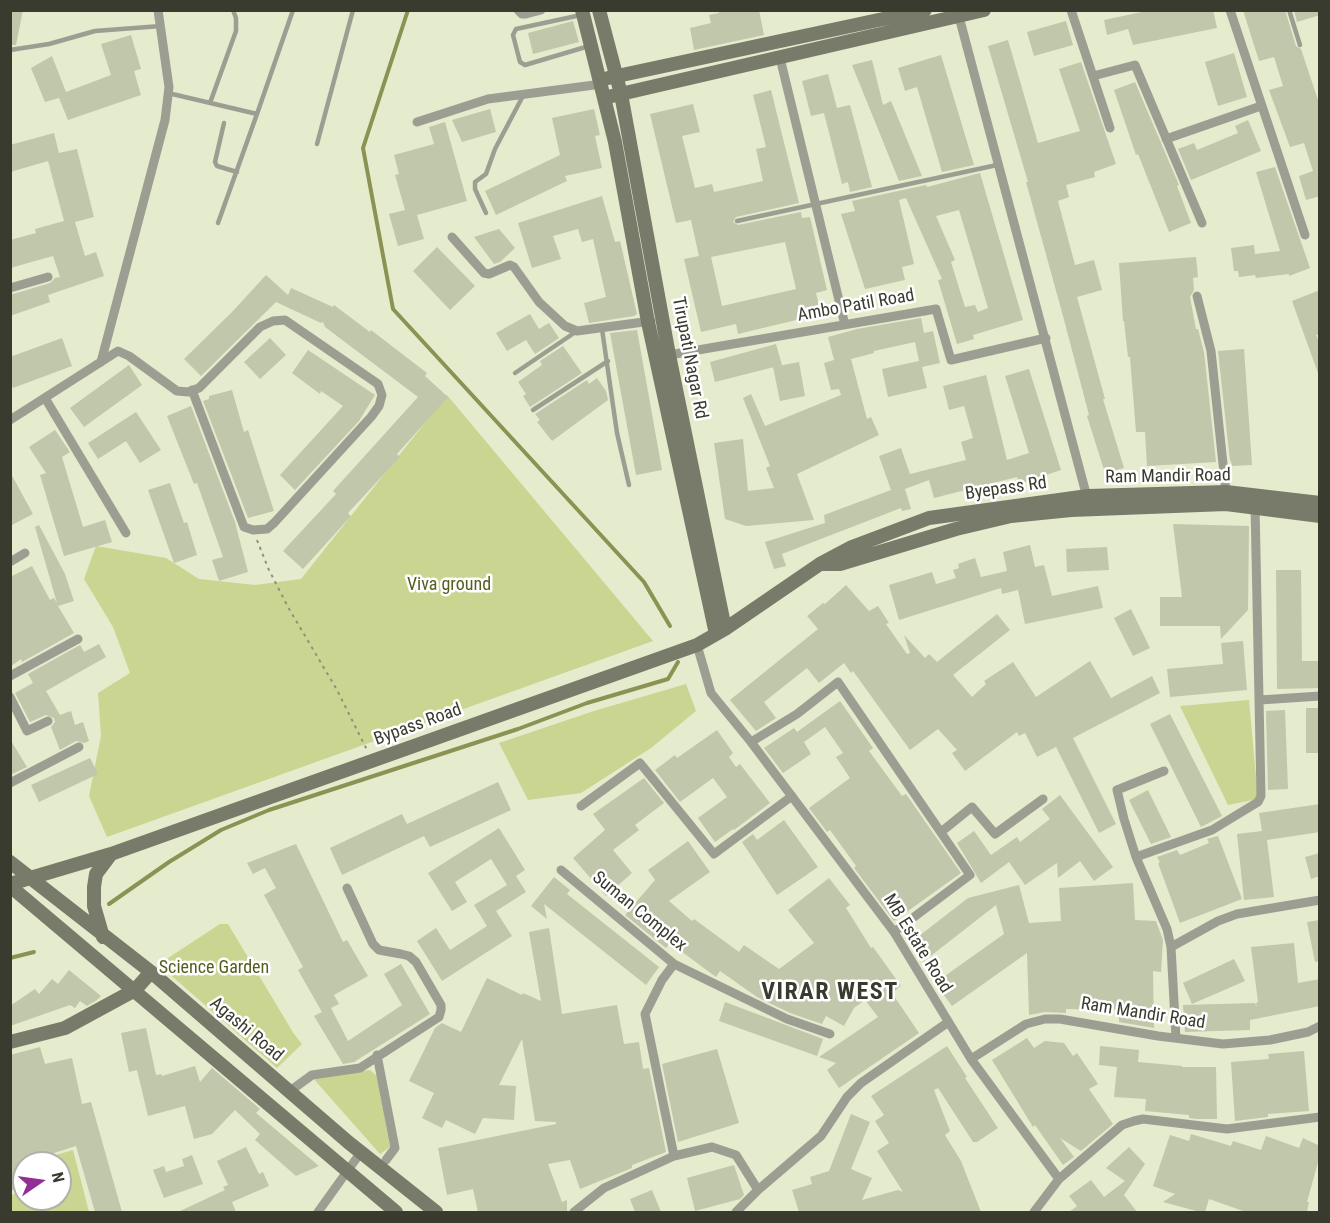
<!DOCTYPE html>
<style>
body{margin:0}
#map{position:relative;width:1330px;height:1223px;overflow:hidden;background:#e5ebcd;font-family:"Roboto Condensed",sans-serif}
canvas{display:block}
.frame{position:absolute;inset:0;border:12px solid #393b2f;pointer-events:none}
.north{position:absolute;left:12px;top:1151px;width:60px;height:60px;box-sizing:border-box;background:#fff;border:2px solid #b0b1ac;border-radius:50%;rotate:77deg;font-size:16px;font-weight:700;line-height:24px;text-align:center;color:#393b2f}
.north::after{content:'';display:block;margin:auto;width:21px;height:27px;background:#922f96;clip-path:polygon(50% 0,100% 100%,50% 72%,0 100%)}
</style>
<div id="map">
<canvas width="1330" height="1223"></canvas>
<div class="frame"></div>
<div class="north">N</div>
</div>
<script>
const ctx = document.querySelector('canvas').getContext('2d');
ctx.lineJoin = 'round';
function fill(path, color) { ctx.fillStyle = color; ctx.fill(path, 'evenodd'); }
const toPath = rows => new Path2D(rows.map(r => 'M' + r).join(''));
function strokePath(path, color, width, dash) { ctx.strokeStyle = color; ctx.lineWidth = width; ctx.lineCap = dash ? 'butt' : 'round'; ctx.setLineDash(dash || []); ctx.stroke(path); }
function write(font, color, halo, rows, align = 'center') {
  ctx.font = font + ' "Roboto Condensed",sans-serif'; ctx.lineWidth = 5; ctx.setLineDash([]); ctx.textBaseline = 'middle'; ctx.strokeStyle = halo; ctx.fillStyle = color; for (const [text, x, y, turn = 0] of rows) {
    ctx.save(); ctx.translate(x, y); ctx.rotate((+turn || 0) * Math.PI / 180); ctx.textAlign = isNaN(turn) ? turn : align; if (halo) ctx.strokeText(text, 0, 0); ctx.fillText(text, 0, 0); ctx.restore();
  }
}
fill(toPath([
 [447,395,653,641,107,837,89,796,101,736,98,693,130,673,113,627,84,579,96,546,166,558,199,579,255,585,301,579],
 [686,684,696,711,651,748,581,793,528,800,499,743,594,711],
 [1249,700,1258,799,1228,805,1180,706],
 [220,924,228,924,294,1034,302,1044,277,1068,166,971,162,962],
 [370,1070,377,1076,390,1147,380,1154,312,1077],
 [73,1150,89,1212,11,1212,11,1195,24,1191,24,1199,60,1199,60,1163,42,1163,42,1159]
]), '#c9d590');
strokePath(toPath([
 [408,10,363,148,393,309,644,582,670,626],
 [109,904,169,862,221,830,269,810,518,729,587,703,668,679,678,662],
 [10,958,34,952]
]), '#8a9353', 4);
fill(toPath([
 [10,10,23,10,16,45,10,45],
 [719,10,759,10,764,35,694,50,690,28,711,23,709,15,719,13],
 [1151,10,1213,10,1217,28,1133,45,1128,29,1107,35,1104,20],
 [1243,10,1285,10,1296,46,1301,49,1320,106,1320,196,1306,200,1299,176,1313,171,1304,143,1290,147,1269,90,1283,86,1274,57,1259,61],
 [1294,10,1320,10,1320,15,1297,22],
 [573,21,579,42,533,54,528,33],
 [1066,21,1073,45,1034,56,1027,32],
 [131,35,141,69,134,71,141,95,68,120,59,98,45,102,31,68,52,56,66,92,111,75,101,44],
 [1008,40,1038,143,1080,131,1059,69,1081,62,1116,164,1094,172,1095,177,1066,185,1069,197,1058,201,1075,265,1094,260,1102,290,1077,297,1105,399,1103,399,1124,468,1105,473,1087,416,1089,415,1063,316,1026,182,1028,182,988,46],
 [1234,53,1247,97,1218,106,1205,62],
 [941,55,974,165,942,172,917,87,905,91,898,68],
 [872,60,883,105,891,101,922,176,899,181,852,65],
 [828,74,837,108,850,105,872,187,850,192,848,182,842,184,824,113,811,116,802,81],
 [1135,82,1179,185,1177,186,1191,223,1169,232,1138,154,1136,155,1114,90],
 [771,90,799,203,736,217,733,222,738,225,801,212,802,218,810,217,827,290,816,293,821,314,738,334,736,324,701,332,684,259,699,256,691,220,676,223,650,114,693,104,700,132,682,136,695,188,712,184,714,192,763,181,756,149,766,147,753,95],
 [785,242,796,289,722,306,711,257],
 [490,109,496,132,462,142,452,120],
 [594,109,600,135,595,136,602,168,565,176,567,181,496,215,485,191,560,155,552,118],
 [1248,120,1261,151,1191,180,1178,149,1194,143,1197,150,1238,133,1235,126],
 [445,122,467,201,417,215,424,239,398,246,389,214,405,210,395,175,399,174,394,155,434,144,429,127],
 [54,133,59,153,77,149,94,217,75,222,85,256,96,252,104,276,48,295,50,302,10,316,10,295,50,283,55,278,60,277,53,256,10,268,10,240,36,233,35,229,64,221,48,161,10,172,10,145],
 [1275,167,1310,268,1289,276,1289,274,1256,278,1255,275,1239,277,1238,271,1234,271,1231,248,1254,245,1255,254,1280,251,1256,172],
 [980,173,1023,320,973,335,974,339,957,344,938,280,942,279,906,198,899,200,914,264,902,267,905,280,865,289,841,214,855,211,852,201,926,185,927,187],
 [959,210,988,308,978,312,975,305,965,307,951,262,955,260,936,216],
 [602,196,615,242,620,241,637,314,634,316,589,323,584,303,606,297,593,239,582,242,578,229,553,236,561,259,532,268,518,223],
 [499,229,515,248,500,262,494,264,474,237],
 [437,247,475,286,450,310,413,271],
 [1196,257,1198,277,1193,278,1194,290,1190,297,1196,329,1198,329,1204,352,1216,462,1147,466,1145,432,1136,432,1130,357,1128,357,1124,321,1123,321,1119,263],
 [266,275,288,295,291,288,333,307,334,305,370,332,371,330,427,373,425,376,448,397,397,454,400,457,348,513,351,516,303,569,283,551,336,494,333,491,418,397,325,327,323,322,321,323,276,302,201,376,184,359,232,312],
 [1320,290,1320,334,1316,335,1320,344,1318,373,1292,301],
 [530,314,539,329,549,323,559,338,535,354,526,340,507,351,496,333],
 [921,318,924,333,933,331,940,363,922,367,927,388,888,397,882,369,919,361,915,342,874,351,874,353,851,359,867,419,871,417,879,435,797,474,814,520,746,526,725,519,714,443,743,439,748,491,774,488,766,468,770,466,743,398,751,394,765,426,841,395,839,389,831,390,824,363,834,360,828,337,857,329],
 [637,330,662,470,636,475,610,333],
 [62,338,72,366,13,388,10,381,10,357],
 [270,338,286,355,260,379,244,362],
 [776,344,782,365,715,382,710,362],
 [563,346,582,373,530,407,523,396,526,394,518,382,542,365,540,361],
 [1244,349,1252,465,1232,466,1231,461,1230,461,1218,351],
 [308,350,375,395,359,421,295,490,280,475,343,406,321,391,320,394,292,373],
 [799,362,805,396,780,401,773,367],
 [129,365,142,385,84,427,70,408],
 [1029,369,1061,470,1019,484,1017,477,934,498,929,480,905,489,911,509,902,511,901,508,782,554,786,566,774,569,765,542,825,523,824,515,891,490,879,456,901,448,910,474,966,460,961,442,973,438,964,406,949,410,943,386,986,375,1007,460,1029,453,1005,376],
 [597,378,606,391,608,400,552,441,537,422,540,420,535,414,587,380,589,384],
 [232,390,244,432,248,430,274,511,248,518,203,401,209,399,209,396],
 [191,406,235,522,248,572,219,581,212,560,223,557,197,483,194,484,167,416],
 [136,412,161,450,140,463,126,441,98,459,88,443],
 [55,430,70,452,62,457,83,527,105,520,112,542,64,556,40,475,46,473,29,447],
 [10,472,33,514,10,526],
 [170,483,184,523,187,522,197,555,174,563,148,490],
 [1173,524,1249,526,1248,610,1221,639,1220,626,1160,626,1160,597,1182,597],
 [39,525,65,574,74,601,58,606,74,633,22,662,21,659,10,667,10,577,32,566,50,600,54,598,57,603,35,527],
 [1030,545,1035,567,1044,565,1052,596,1098,586,1103,608,1025,624,1018,590,1002,594,1001,588,899,620,889,585,932,572,936,584,956,578,953,570,959,568,958,564,975,558,981,577,1007,571,1003,552],
 [1107,547,1109,570,1067,572,1066,549],
 [1276,570,1301,570,1302,661,1320,661,1320,688,1277,689],
 [846,585,869,611,878,606,889,623,886,624,907,654,910,653,904,635,925,658,929,654,937,662,997,614,1010,630,953,675,972,697,986,684,984,681,1013,662,1036,697,1090,661,1111,698,1152,676,1160,693,1073,738,1116,824,1099,833,1056,747,1037,757,1025,733,1019,736,1017,732,965,771,952,753,957,750,938,729,910,750,853,671,851,673,844,663,819,683,807,668,764,702,776,718,756,731,730,700,818,629,807,616,823,603,825,604],
 [1131,609,1150,648,1133,656,1114,618],
 [1243,641,1247,690,1170,697,1167,669,1223,664,1221,643],
 [99,644,106,657,46,691,60,715,71,711,75,725,83,722,89,741,84,743,76,741,60,750,51,727,55,722,54,718,46,715,30,722,15,693,33,683,28,674,80,645,84,652],
 [840,701,873,748,869,751,902,796,906,794,961,873,894,921,854,868,856,866,830,830,827,832,809,808,850,778,836,757,843,753,825,727,804,742,811,754,783,773,764,748,794,728,797,732],
 [1306,708,1320,708,1320,753,1306,753],
 [1285,710,1288,789,1268,790,1266,711],
 [1170,714,1222,816,1201,827,1150,724],
 [717,730,733,753,729,757,736,767,740,764,770,803,734,830,733,829,715,842,698,818,727,797,713,778,680,802,655,770,675,755,677,758],
 [10,739,27,767,10,775],
 [90,758,98,774,39,802,31,785],
 [644,778,664,803,635,825,639,830,613,850,632,873,606,896,573,858,605,830,593,814],
 [498,782,511,810,430,847,424,836,342,875,330,848,402,814,407,824],
 [1148,790,1171,837,1151,844,1129,800],
 [1060,795,1113,867,1094,881,1080,861,1058,878,1057,863,1025,885,1009,862,981,883,957,843,974,831,991,855,1017,837,1020,842,1050,819,1042,809],
 [1320,804,1320,832,1267,840,1274,897,1244,900,1237,834,1262,831,1259,813],
 [784,820,818,867,777,895,742,842,753,834,757,840],
 [499,828,525,870,516,876,526,892,496,911,512,936,442,981,417,941,436,928,450,950,487,926,474,905,507,885,491,859,455,882,467,902,452,911,428,873],
 [1218,836,1242,899,1180,923,1158,863,1160,862,1157,857,1177,850,1180,855,1209,843,1207,839],
 [688,841,710,872,669,901,692,921,694,919,739,952,744,945,779,969,814,943,788,910,829,878,850,905,846,908,871,948,873,947,901,986,892,993,919,1033,839,1088,827,1070,836,1063,819,1057,878,1017,865,1000,854,1008,844,1026,826,1016,822,1024,790,1013,757,997,720,971,716,977,670,943,666,948,625,915,655,880,648,870],
 [296,844,343,942,347,940,368,976,334,995,339,1004,331,1008,348,1041,402,1005,384,974,401,964,430,1014,354,1062,343,1064,314,1016,322,1012,298,970,303,967,264,895,276,888,265,868,253,874,247,863],
 [1320,853,1320,876,1311,879,1305,857],
 [554,877,570,890,567,894,659,967,646,985,544,904,547,919,531,906],
 [1133,883,1135,920,1156,921,1163,940,1161,972,1153,971,1154,1028,1119,1022,1119,1010,1066,1009,1066,1013,1045,1012,1029,1015,1027,953,952,1006,935,983,1004,934,996,905,923,962,910,943,968,898,1019,885,1029,923,1061,921,1059,888],
 [1320,920,1320,961,1315,962,1307,922],
 [549,928,562,1014,617,1005,624,1044,639,1042,643,1069,649,1068,666,1152,632,1165,632,1168,580,1189,570,1160,548,1164,562,1202,567,1200,567,1212,478,1212,473,1189,447,1195,438,1148,556,1124,556,1122,535,1121,522,1039,499,1085,516,1086,514,1120,483,1118,475,1134,446,1120,442,1128,422,1118,434,1093,409,1081,435,1028,442,1023,461,1032,487,978,522,995,523,993,541,1001,529,932],
 [1294,943,1298,983,1320,979,1320,1006,1250,1020,1250,1030,1185,1032,1183,1005,1255,1003,1257,1007,1256,1003,1258,1002,1251,947],
 [1234,959,1245,981,1192,1004,1183,983],
 [69,970,101,996,97,1000,87,1006,80,1001,75,1008,70,1005,10,1026,10,1006,35,989,39,994,52,979,58,984],
 [725,1002,823,1039,817,1056,719,1021],
 [146,1028,156,1075,161,1074,162,1076,195,1066,200,1082,212,1068,260,1109,256,1113,319,1166,296,1176,255,1140,260,1134,235,1110,212,1134,194,1139,185,1106,148,1116,137,1070,129,1072,121,1033],
 [1027,1038,1034,1048,1045,1041,1064,1043,1073,1056,1077,1053,1098,1084,1089,1089,1113,1124,1081,1151,1060,1138,1074,1157,1063,1165,1035,1125,1033,1127,992,1060],
 [947,1046,967,1077,965,1078,998,1128,977,1142,973,1142,938,1088,934,1090,950,1131,945,1135,961,1161,981,1212,799,1212,792,1190,812,1184,810,1177,829,1171,851,1114,870,1122,851,1169,872,1178,862,1200,898,1190,903,1192,877,1151,889,1143,875,1121,884,1115,871,1096],
 [1100,1046,1139,1050,1138,1062,1182,1066,1182,1067,1216,1067,1217,1119,1197,1119,1189,1118,1189,1115,1145,1111,1146,1099,1114,1097,1117,1067,1099,1065],
 [40,1047,45,1064,72,1058,82,1104,91,1102,122,1212,95,1212,76,1146,29,1161,30,1163,24,1163,24,1186,10,1191,10,1055],
 [717,1049,739,1123,678,1142,662,1064],
 [1304,1051,1309,1111,1268,1114,1268,1117,1235,1121,1231,1062,1269,1059,1268,1054],
 [1191,1134,1231,1146,1233,1141,1261,1150,1266,1136,1299,1148,1303,1138,1320,1146,1320,1155,1307,1202,1309,1202,1307,1212,1246,1212,1209,1199,1205,1212,1200,1212,1163,1202,1175,1194,1153,1186,1170,1135,1189,1141],
 [246,1147,259,1174,263,1172,269,1186,232,1202,236,1212,178,1212,225,1190,223,1187,228,1185,217,1161],
 [1129,1147,1145,1164,1124,1195,1137,1212,1069,1212,1077,1206,1069,1196,1091,1180,1104,1197,1125,1181,1106,1168],
 [192,1155,203,1184,164,1198,153,1170,164,1166,166,1172,184,1166,182,1159],
 [734,1165,744,1195,740,1199,695,1211,687,1178],
 [652,1190,661,1212,635,1212,630,1199]
]), '#c1c7aa');
strokePath(toPath([
 [257,540,268,568,288,607,337,690,367,750]
]), '#8e927d', 2, [3, 4.5]);
strokePath(toPath([
 [1289,10,1300,45],
 [581,15,516,29,513,35,520,62,525,65,589,46],
 [10,50,49,44,95,31,161,26],
 [168,93,257,114,218,223],
 [210,103,236,31,236,18,233,10],
 [257,114,293,10],
 [224,123,215,162,217,166,237,172],
 [317,144,353,10],
 [486,213,475,189,475,182,486,174,495,149,524,94],
 [737,221,997,165],
 [602,329,617,433,629,485],
 [515,373,577,331],
 [533,410,608,361]
]), '#9c9e92', 4.5);
strokePath(toPath([
 [518,10,522,14,526,14,541,10],
 [1071,10,1110,128],
 [1230,10,1305,235],
 [958,13,1088,501],
 [780,58,845,325],
 [1093,76,1135,65,1202,223],
 [417,122,488,99,602,84],
 [1166,139,1261,106],
 [452,237,484,273,489,274,510,265,514,267,539,302,565,326,577,331,651,321],
 [10,288,48,277],
 [1197,296,1211,351,1226,492],
 [669,355,936,309,951,360,1046,338],
 [101,362,165,120,169,87,158,10],
 [45,398,126,533],
 [10,420,118,351,129,356,177,391,188,392,199,388,260,327,273,321,285,320,378,384,382,395,379,406,371,417,274,523,267,529,253,530,244,527,192,390],
 [10,562,25,553],
 [697,645,711,693,751,742,894,932,971,1059,1059,1179],
 [10,676,78,639],
 [10,697,27,731,48,721],
 [1260,700,1320,696],
 [751,742,797,714,838,682,970,875,894,932],
 [1164,771,1117,790,1124,819,1136,857,1167,929,1171,947,1176,1038],
 [10,783,79,747],
 [581,806,640,763,714,854,792,796],
 [941,832,972,807,995,834,1043,799],
 [1136,857,1212,830,1258,802,1261,796,1255,505],
 [561,870,674,964,787,1019,830,1034],
 [1171,947,1218,921,1237,914,1320,900],
 [674,964,662,980,645,1014,674,1156],
 [377,1055,395,1148,386,1160],
 [971,1059,1026,1024,1045,1019,1060,1019,1158,1036,1223,1044,1270,1040,1308,1032,1320,1026],
 [290,1091,312,1075,360,1068,439,1017,441,1010,441,1005,416,962,409,956,401,954,379,950,373,944,347,888],
 [318,1212,361,1152],
 [574,1212,604,1188,674,1156,712,1147,736,1155,758,1190],
 [736,1212,758,1190,821,1136,847,1097,861,1083,947,1023],
 [1034,1212,1059,1179,1122,1125,1134,1121,1143,1119,1227,1129,1320,1117]
]), '#9c9e92', 9);
strokePath(toPath([
 [582,10,615,142,648,322,716,634],
 [599,10,621,94,669,355,725,629],
 [608,78,925,10],
 [612,96,984,10],
 [822,564,840,564,956,529,1011,516,1071,510,1226,504,1320,516],
 [10,862,151,972,348,1142,436,1212],
 [10,884,111,854,697,645,725,629,820,564,852,547,929,518,1088,496,1226,492,1320,503],
 [10,886,396,1212],
 [103,937,94,906,94,887,96,874,111,854],
 [10,1042,65,1028,135,990,151,972]
]), '#787b69', 14);
write('18px', '#393b2f', '#fff', [
 ["Ambo Patil Road",856,306,-10],
 ["Tirupati Nagar Rd",689,358,79],
 ["Ram Mandir Road",1168,477,-1],
 ["Byepass Rd",1006,489,-8],
 ["Bypass Road",418,725,-20],
 ["Suman Complex",639,912,39],
 ["MB Estate Road",917,944,58],
 ["Ram Mandir Road",1143,1014,9],
 ["Agashi Road",246,1030,40]
]);
write('18px', '#555e1f', '#fff', [
 ["Viva ground",449,585],
 ["Science Garden",214,968]
]);
ctx.letterSpacing = '1.5px';
write('bold 24px', '#393b2f', '#fff', [
 ["VIRAR WEST",830,993]
]);
ctx.letterSpacing = '0px';
</script>
